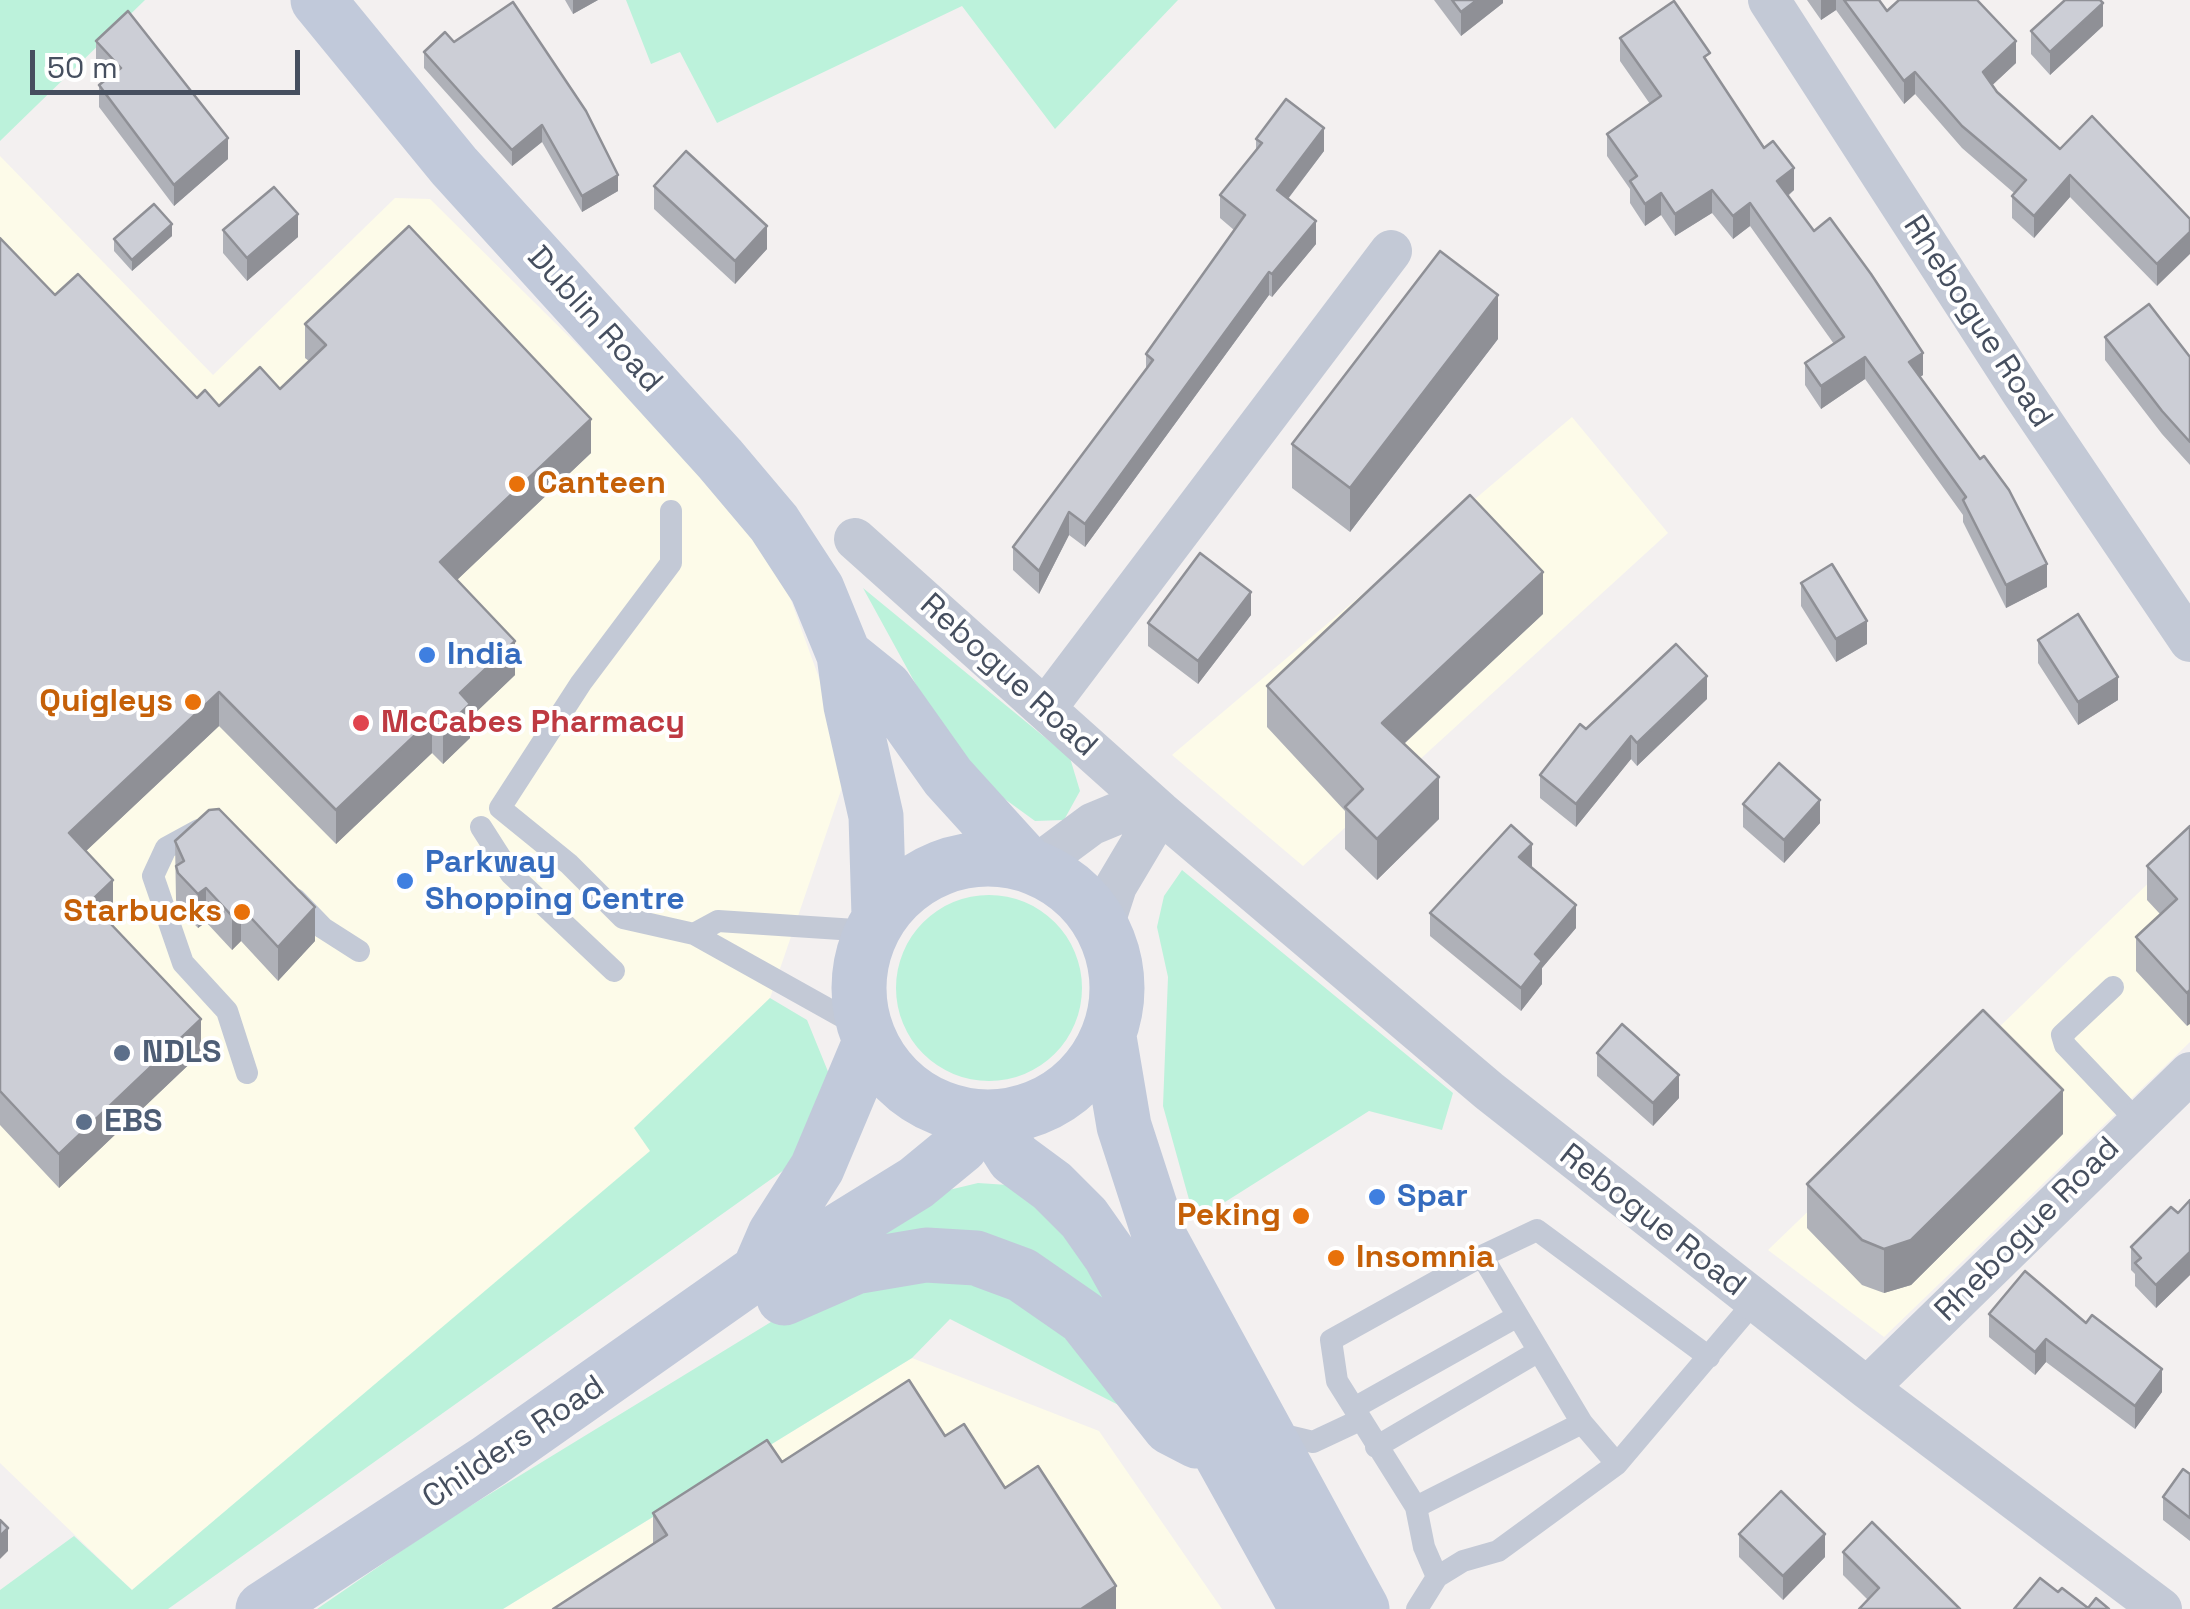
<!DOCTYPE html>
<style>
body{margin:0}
#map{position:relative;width:2190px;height:1609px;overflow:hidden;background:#f3f0f0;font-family:"Space Grotesk",sans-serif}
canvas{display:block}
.scale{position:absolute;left:30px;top:50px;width:270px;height:45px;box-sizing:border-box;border:5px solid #464f5f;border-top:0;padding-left:12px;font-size:30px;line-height:35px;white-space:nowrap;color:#464f5f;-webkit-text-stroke:8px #fff;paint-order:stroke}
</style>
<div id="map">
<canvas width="2190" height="1609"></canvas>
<div class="scale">50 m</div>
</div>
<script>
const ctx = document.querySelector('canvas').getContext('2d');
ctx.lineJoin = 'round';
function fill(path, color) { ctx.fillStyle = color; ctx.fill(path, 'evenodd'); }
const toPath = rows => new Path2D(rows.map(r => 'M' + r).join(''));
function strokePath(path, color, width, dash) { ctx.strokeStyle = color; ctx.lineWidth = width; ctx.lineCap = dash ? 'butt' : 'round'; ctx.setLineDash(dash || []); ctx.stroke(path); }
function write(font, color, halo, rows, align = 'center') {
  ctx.font = font + ' "Space Grotesk",sans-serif'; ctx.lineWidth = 8; ctx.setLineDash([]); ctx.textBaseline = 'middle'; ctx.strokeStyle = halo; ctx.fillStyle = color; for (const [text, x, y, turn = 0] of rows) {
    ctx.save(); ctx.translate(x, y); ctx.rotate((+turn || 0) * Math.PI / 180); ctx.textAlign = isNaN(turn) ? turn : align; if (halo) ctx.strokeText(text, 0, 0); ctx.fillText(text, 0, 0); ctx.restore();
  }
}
fill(toPath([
 [0,156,213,375,395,198,430,199,743,509,788,592,850,764,770,998,634,1128,651,1151,132,1590,0,1463],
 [1572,417,1668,533,1303,866,1172,755],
 [2190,843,2190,1042,1884,1337,1768,1250],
 [912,1358,1099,1431,1222,1609,503,1609]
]), '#fdfbe9');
fill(toPath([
 [0,0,145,0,0,141],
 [626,0,1178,0,1055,129,962,6,717,123,680,52,651,64],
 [863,588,1070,758,1080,791,1064,820,1035,821,991,789,942,732],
 [1182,870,1453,1093,1442,1130,1369,1111,1195,1221,1163,1106,1168,977,1157,927,1164,896],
 '896 988a93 93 0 1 1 186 0a93 93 0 1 1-186 0Z',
 [770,998,807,1020,829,1074,812,1150,168,1609,0,1609,0,1590,74,1536,132,1590,650,1151,634,1128],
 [978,1183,1008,1185,1027,1197,1089,1261,1106,1304,856,1239,928,1195],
 [887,1275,1006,1285,1071,1326,1144,1418,950,1319,912,1358,503,1609,317,1609,439,1525,820,1292]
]), '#bcf2db');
strokePath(toPath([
 [671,511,671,563,581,683,500,808,569,864,623,918,694,934,864,1029],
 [481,827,511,874,614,971],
 [199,830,166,848,153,876,183,963,227,1011,247,1073],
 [295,899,323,928,359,951],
 [694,934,718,921,871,931],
 [2113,987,2062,1035,2065,1045,2138,1122],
 [1482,1256,1582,1423],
 [1354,1408,1518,1316],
 [1277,1428,1284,1435,1313,1442,1360,1420],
 [1376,1447,1539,1351],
 [1416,1507,1337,1381,1331,1340,1482,1256,1537,1230,1709,1357],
 [1437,1577,1424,1547,1416,1507,1582,1423,1617,1464],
 [1417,1609,1437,1577,1463,1561,1498,1551,1617,1464,1755,1301]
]), '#c3c9d6', 22);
strokePath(toPath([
 [1769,0,2022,392,2190,641],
 [855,539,1160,812,1489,1091,1867,1388,2161,1609],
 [1045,709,1391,251],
 [1034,867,1092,824,1133,807,1160,812,1116,886,1103,926],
 [1867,1388,2190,1073]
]), '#c3c9d6', 42);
strokePath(toPath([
 [318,0,454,166,720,459,774,523,817,589,844,655,851,706,876,816,879,916],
 [844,655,885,688,948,777,1027,864],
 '859 988a129 129 0 1 1 258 0a129 129 0 1 1-258 0Z',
 [1109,1037,1124,1126,1161,1240,1362,1609],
 [990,1120,1014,1158,1052,1186,1084,1218,1110,1255,1307,1609],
 [759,1271,775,1234,817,1168,870,1042],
 [784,1298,855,1267,926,1255,976,1258,1022,1275,1084,1318,1170,1427,1197,1441],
 [263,1609,489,1461,759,1271,801,1254,916,1183,961,1146,976,1119]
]), '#c1c9da', 55);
fill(toPath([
 [565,0,598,0,573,14],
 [1434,0,1503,0,1503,3,1461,36],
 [1807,0,1879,0,1887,11,2016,63,1992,85,1997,92,2060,149,2190,219,2157,286,2070,197,2034,238,2012,218,2012,196,2014,193,1962,148,1915,94,1904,104,1836,10,1821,20],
 [2103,26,2050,75,2031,54,2031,31],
 [1620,38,1710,67,1794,190,1788,196,1923,375,1920,377,2047,587,2006,608,1963,522,1963,515,1865,379,1821,409,1805,385,1805,363,1834,344,1750,226,1733,239,1712,213,1675,236,1661,215,1645,226,1630,203,1630,189,1607,156,1607,134,1650,104,1620,61],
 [96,41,228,159,174,206,99,107,99,85,109,77,96,63],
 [454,42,618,191,582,212,542,142,512,166,424,68,424,52],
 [1256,139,1324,151,1288,199,1316,244,1272,297,1269,295,1085,547,1069,535,1039,594,1013,570,1013,547,1146,370,1146,354,1234,230,1220,218,1220,195,1256,150],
 [654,186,767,249,735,284,654,209],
 [223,230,298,237,247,281,223,253],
 [172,236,132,271,114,251,114,239],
 [0,238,55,295,197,398,219,406,280,389,309,361,305,358,305,324,591,453,457,580,515,675,470,718,470,738,443,764,432,753,336,844,219,726,86,851,113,914,107,919,201,1053,59,1188,0,1125],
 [2105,337,2190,357,2190,465,2162,434,2105,360],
 [1498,339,1350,532,1292,488,1292,444],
 [1801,583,1867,644,1836,662,1801,606],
 [1543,614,1404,744,1439,819,1377,880,1345,849,1345,811,1267,727,1267,686],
 [1251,615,1198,684,1148,646,1148,623],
 [2038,640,2118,700,2078,725,2038,663],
 [1707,699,1637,766,1631,759,1576,827,1540,798,1540,775,1586,729],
 [1743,804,1820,823,1784,863,1743,827],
 [2190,826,2187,1026,2136,971,2136,937,2160,914,2147,900,2147,866],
 [175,841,315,941,278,981,241,941,232,950,206,922,198,928,178,907,176,900],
 [1531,867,1576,928,1542,968,1542,984,1521,1011,1430,936,1430,913],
 [1597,1053,1679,1098,1653,1126,1597,1076],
 [2063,1134,1911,1285,1884,1293,1862,1285,1807,1228,1807,1184],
 [2190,1200,2190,1275,2156,1308,2135,1286,2135,1274,2131,1270,2131,1247,2178,1213],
 [1989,1314,2162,1392,2135,1429,2046,1362,2035,1375,1989,1337],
 [945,1436,1005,1488,1116,1609,653,1544,653,1513,782,1462],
 [2190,1474,2190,1541,2163,1520,2163,1497],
 [1739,1534,1825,1557,1783,1600,1739,1557],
 [1843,1552,1960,1609,1868,1600,1843,1575]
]), '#afb1b8');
fill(toPath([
 [573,0,598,0,573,14],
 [1477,0,1503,0,1503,3,1461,36,1461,12],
 [1821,0,1836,0,1836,10,1821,20],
 [2103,3,2103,26,2050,75,2050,52],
 [2016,41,2016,63,1983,94,1983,72],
 [1915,72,1915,94,1904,104,1904,81],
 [542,125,542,142,512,166,512,150],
 [1324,128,1324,151,1277,213,1277,190],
 [228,138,228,159,174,206,174,185],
 [1794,168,1794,190,1777,204,1777,181],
 [618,175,618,191,582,212,582,196],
 [2070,175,2070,197,2034,238,2034,216],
 [1712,190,1712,213,1675,236,1675,214],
 [1661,193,1661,215,1645,226,1645,204],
 [1750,203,1750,226,1733,239,1733,216],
 [298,214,298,237,247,281,247,258],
 [1316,221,1316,244,1272,297,1272,274],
 [172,224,172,236,132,271,132,260],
 [767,226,767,249,735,284,735,261],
 [2190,232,2190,254,2157,286,2157,264],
 [1269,272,1269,295,1085,547,1085,524],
 [1498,295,1498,339,1350,532,1350,488],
 [1923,353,1923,375,1909,384,1909,362],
 [1865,357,1865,379,1821,409,1821,386],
 [591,419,591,453,440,596,440,562],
 [1069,512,1069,535,1039,594,1039,571],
 [2047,564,2047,587,2006,608,2006,585],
 [1543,572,1543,614,1382,764,1382,723],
 [1251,592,1251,615,1198,684,1198,661],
 [1867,621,1867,644,1836,662,1836,639],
 [515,641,515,675,470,718,470,738,443,764,443,730,460,693],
 [1707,676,1707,699,1637,766,1637,743],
 [2118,677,2118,700,2078,725,2078,702],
 [219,692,219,726,69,867,69,833],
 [432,719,432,753,336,844,336,810],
 [1631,736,1631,759,1576,827,1576,804],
 [1439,777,1439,819,1377,880,1377,839],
 [1820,800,1820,823,1784,863,1784,840],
 [1532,844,1532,867,1519,880,1519,857],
 [113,880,113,914,90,936,90,902],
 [206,888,206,922,198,928,198,894],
 [1576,905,1576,928,1542,968,1542,984,1521,1011,1521,988,1535,954],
 [241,907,241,941,232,950,232,916],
 [315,907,315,941,278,981,278,947],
 [2190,990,2190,1024,2187,1026,2187,993],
 [201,1019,201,1053,59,1188,59,1154],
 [1679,1075,1679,1098,1653,1126,1653,1103],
 [2063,1090,2063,1134,1911,1285,1884,1293,1884,1249],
 [2190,1252,2190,1275,2156,1308,2156,1285],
 [2046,1339,2046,1362,2035,1375,2035,1352],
 [2162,1369,2162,1392,2135,1429,2135,1406],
 [8,1528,8,1551,0,1559,0,1536],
 [1825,1534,1825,1557,1783,1600,1783,1576],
 [1116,1586,1116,1609,1081,1609]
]), '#8f9096');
const building = toPath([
 [1452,0,1477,0,1461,12,1452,0],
 [1844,0,1879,0,1887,11,1899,0,1977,0,2016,41,1983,72,1997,92,2060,149,2092,116,2190,219,2190,232,2157,264,2070,175,2034,216,2012,196,2026,180,1962,126,1915,72,1904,81,1844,0],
 [2065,0,2100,0,2103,3,2050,52,2031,31,2065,0],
 [1674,1,1710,53,1704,57,1764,148,1773,141,1794,168,1777,181,1814,231,1830,218,1871,274,1923,353,1909,362,1980,459,1984,456,2009,490,2047,564,2006,585,1963,500,1966,497,1865,357,1821,386,1805,363,1844,337,1750,203,1733,216,1712,190,1675,214,1661,193,1645,204,1630,181,1637,176,1607,134,1661,96,1620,38,1674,1],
 [513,2,586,111,618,175,582,196,542,125,512,150,424,52,445,32,454,42,513,2],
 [128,11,228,138,174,185,99,85,121,68,96,41,128,11],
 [1286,99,1324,128,1277,190,1316,221,1272,274,1269,272,1085,524,1069,512,1039,571,1013,547,1153,360,1146,354,1245,215,1220,195,1262,143,1256,139,1286,99],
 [686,151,767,226,735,261,654,186,686,151],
 [274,187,298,214,247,258,223,230,274,187],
 [154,204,172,224,132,260,114,239,154,204],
 [409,226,591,419,440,562,515,641,460,693,470,704,443,730,432,719,336,810,219,692,69,833,113,880,90,902,201,1019,59,1154,0,1091,0,238,55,295,78,274,197,398,205,390,219,406,260,367,280,389,326,345,305,324,409,226],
 [1440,251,1498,295,1350,488,1292,444,1440,251],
 [2149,304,2190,357,2190,442,2162,411,2105,337,2149,304],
 [1470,495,1543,572,1382,723,1439,777,1377,839,1345,807,1363,789,1267,686,1470,495],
 [1200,553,1251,592,1198,661,1148,623,1200,553],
 [1832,564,1867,621,1836,639,1801,583,1832,564],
 [2078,614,2118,677,2078,702,2038,640,2078,614],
 [1676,644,1707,676,1637,743,1631,736,1576,804,1540,775,1580,724,1586,729,1676,644],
 [1779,763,1820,800,1784,840,1743,804,1779,763],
 [219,809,315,907,278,947,241,907,232,916,206,888,198,894,178,873,176,866,184,861,175,841,209,810,219,809],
 [1511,825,1532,844,1519,857,1576,905,1535,954,1542,961,1521,988,1430,913,1511,825],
 [2190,826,2190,990,2187,993,2136,937,2177,899,2147,866,2190,826],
 [1983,1010,2063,1090,1911,1240,1884,1249,1862,1240,1807,1184,1983,1010],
 [1622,1024,1679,1075,1653,1103,1597,1053,1622,1024],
 [2190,1200,2190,1252,2156,1285,2135,1263,2141,1258,2131,1247,2171,1207,2178,1213,2190,1200],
 [2025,1271,2086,1323,2092,1315,2162,1369,2135,1406,2046,1339,2035,1352,1989,1314,2025,1271],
 [909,1380,945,1436,964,1424,1005,1488,1038,1466,1116,1586,1081,1609,553,1609,667,1535,653,1513,767,1440,782,1462,909,1380],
 [2183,1469,2190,1474,2190,1518,2163,1497,2183,1469],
 [1781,1491,1825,1534,1783,1576,1739,1534,1781,1491],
 [0,1520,8,1528,0,1536,0,1520],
 [1872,1522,1960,1609,1859,1609,1879,1588,1843,1552,1872,1522],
 [2040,1578,2058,1592,2062,1588,2088,1608,2096,1598,2109,1609,2014,1609,2040,1578]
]);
fill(building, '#ccced6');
strokePath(building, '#8f9096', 2.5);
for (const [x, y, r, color] of [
 [517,484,10,"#e8710a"],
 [427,655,10,"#3f7fe0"],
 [193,702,10,"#e8710a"],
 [361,723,10,"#e0444e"],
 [405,881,10,"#3f7fe0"],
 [242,912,10,"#e8710a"],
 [122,1053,10,"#5c6f8a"],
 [84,1122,10,"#5c6f8a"],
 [1377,1197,10,"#3f7fe0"],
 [1301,1216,10,"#e8710a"],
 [1336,1258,10,"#e8710a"]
]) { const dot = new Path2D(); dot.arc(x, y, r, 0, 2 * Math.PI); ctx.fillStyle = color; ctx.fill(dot); strokePath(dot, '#fff', 4); }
write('32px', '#464f5f', '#fff', [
 ["Dublin Road",594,320,48],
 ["Rhebogue Road",1977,322,57],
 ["Rebogue Road",1008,676,42],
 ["Rebogue Road",1652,1221,38],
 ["Rhebogue Road",2028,1230,-45],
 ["Childers Road",514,1443,-34]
]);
write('bold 32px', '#c56008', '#fff', [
 ["Canteen",537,484,"left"],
 ["Quigleys",173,702],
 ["Starbucks",222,912],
 ["Peking",1281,1216],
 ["Insomnia",1356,1258,"left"]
], 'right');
write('bold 32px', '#366cbe', '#fff', [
 ["India",447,655],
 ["Parkway",425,863],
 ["Shopping Centre",425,900],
 ["Spar",1397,1197]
], 'left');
write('bold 32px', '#be3a42', '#fff', [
 ["McCabes Pharmacy",381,723]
], 'left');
write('bold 32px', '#4e5e75', '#fff', [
 ["NDLS",142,1053],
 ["EBS",104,1122]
], 'left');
</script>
